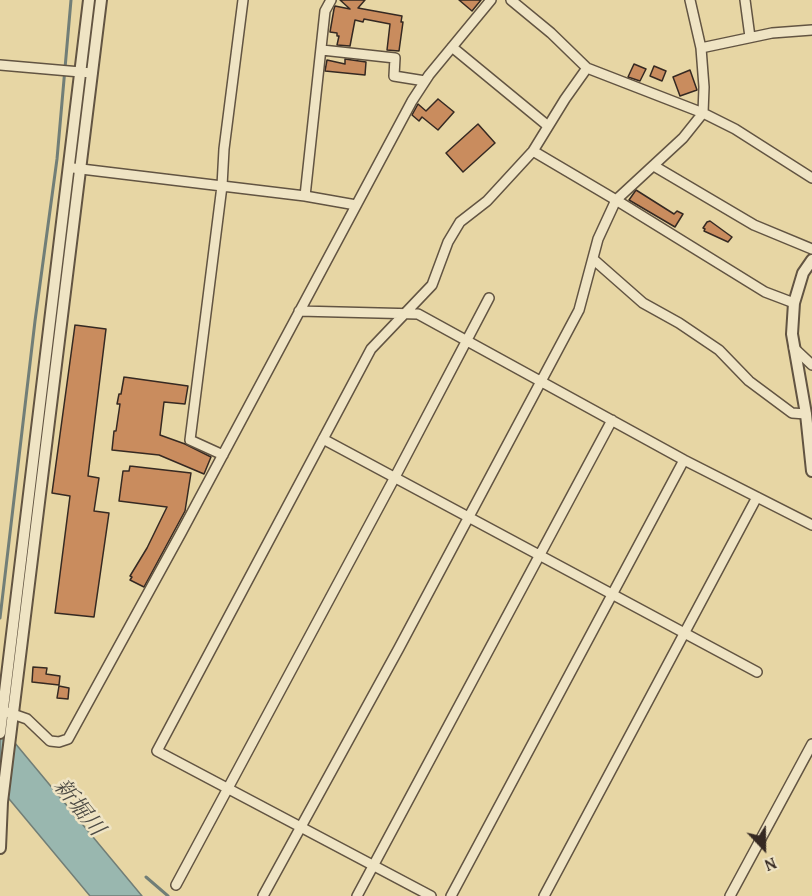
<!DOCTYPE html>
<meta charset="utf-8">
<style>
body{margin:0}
#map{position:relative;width:812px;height:896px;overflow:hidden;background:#e7d6a4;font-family:"Gentium Book Plus",serif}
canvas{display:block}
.north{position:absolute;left:734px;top:818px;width:60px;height:60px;-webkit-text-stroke:4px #efe4c4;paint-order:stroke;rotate:158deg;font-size:16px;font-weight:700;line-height:24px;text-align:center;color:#352922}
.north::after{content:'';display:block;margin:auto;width:21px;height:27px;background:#352922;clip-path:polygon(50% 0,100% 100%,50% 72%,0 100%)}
</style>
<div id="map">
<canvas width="812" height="896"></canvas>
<div class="north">N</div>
</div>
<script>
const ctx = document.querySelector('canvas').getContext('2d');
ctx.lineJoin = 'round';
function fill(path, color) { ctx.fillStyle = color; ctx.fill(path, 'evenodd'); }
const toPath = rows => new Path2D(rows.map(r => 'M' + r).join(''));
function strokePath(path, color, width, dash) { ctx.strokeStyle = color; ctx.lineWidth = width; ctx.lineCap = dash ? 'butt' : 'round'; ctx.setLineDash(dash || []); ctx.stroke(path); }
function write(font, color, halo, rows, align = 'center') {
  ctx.font = font + ' "Gentium Book Plus","Noto Serif JP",serif'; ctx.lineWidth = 5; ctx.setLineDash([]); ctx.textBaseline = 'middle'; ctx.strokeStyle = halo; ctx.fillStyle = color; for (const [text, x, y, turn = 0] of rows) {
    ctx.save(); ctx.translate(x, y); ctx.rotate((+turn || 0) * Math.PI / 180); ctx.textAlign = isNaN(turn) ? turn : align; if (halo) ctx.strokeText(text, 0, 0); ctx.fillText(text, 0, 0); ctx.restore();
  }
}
const water = toPath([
 [0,725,142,896,90,896,0,788,0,725]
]);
fill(water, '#99b7af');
strokePath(water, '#717e77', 1.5);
strokePath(toPath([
 [0,618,35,321,57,159,71,0],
 [146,877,168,896]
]), '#717e77', 3);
const building = toPath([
 [340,0,365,0,358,8,402,16,401,22,403,22,399,51,387,50,390,24,364,19,363,22,355,20,350,46,337,45,339,36,337,36,337,33,330,32,334,9,335,6,350,9,340,0],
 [459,0,481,0,472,11,459,0],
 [345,59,366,62,365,75,325,71,327,60,345,64,345,59],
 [634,64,646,69,640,81,628,77,634,64],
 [654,66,666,71,662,81,650,76,654,66],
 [690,70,697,90,680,96,673,77,690,70],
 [438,99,454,112,438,130,422,117,419,121,412,115,418,104,426,111,438,99],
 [478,124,495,143,463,172,446,153,478,124],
 [636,190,674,214,677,211,683,214,675,227,629,200,636,190],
 [710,221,732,237,728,242,704,231,705,229,703,228,707,222,710,221],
 [75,325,106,329,88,476,99,478,94,511,109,513,94,617,55,613,70,496,52,493,75,325],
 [124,377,188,386,185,404,164,402,160,435,185,444,211,457,204,474,159,455,112,450,114,431,116,431,120,404,117,404,119,394,121,394,124,377],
 [130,466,191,473,185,511,144,587,130,580,132,577,130,576,147,548,167,507,119,501,123,471,129,471,130,466],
 [33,667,47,668,46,674,60,676,59,685,32,682,33,667],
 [59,686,69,688,68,699,57,698,59,686]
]);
fill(building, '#c98c5e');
strokePath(building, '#352922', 1.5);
const minor = toPath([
 [511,0,551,33,587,68,703,113,735,129,812,178],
 [745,0,750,37],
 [452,47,548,126],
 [701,48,772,33,812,30],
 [322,50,395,58,394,76,425,81],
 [0,65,92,73],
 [533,151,616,200,765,292,794,303],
 [654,166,754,225,812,249],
 [73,168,305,196,356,205],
 [305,196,325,11,331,0],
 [593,259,643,303,679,323,719,350,749,381,792,413,806,414],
 [299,311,418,314,684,460,812,525],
 [794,348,812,365],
 [323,439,757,672],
 [223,455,190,440,222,186,224,149,243,0],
 [7,712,27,719,50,741,59,742,68,739,181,533,412,101,429,75,491,0],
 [176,885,395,477,489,298],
 [263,896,399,648,579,310,598,239,616,200,683,138,703,113,704,87,701,48,690,0],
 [357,896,612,420],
 [431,896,157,751,371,349,432,285,448,242,460,222,487,201,533,151,565,99,587,68],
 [451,896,684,460],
 [544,896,757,497],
 [730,896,812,744]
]);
const tertiary = toPath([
 [812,260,803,273,794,303,792,334,806,414,812,471],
 [0,733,89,0],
 [0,848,2,802,101,0]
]);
strokePath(minor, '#625442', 12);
strokePath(tertiary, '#625442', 14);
strokePath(minor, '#efe4c4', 9);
strokePath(tertiary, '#efe4c4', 10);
write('italic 22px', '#4e4c45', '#efe4c4', [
 ["新堀川",78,808,51]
]);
</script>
